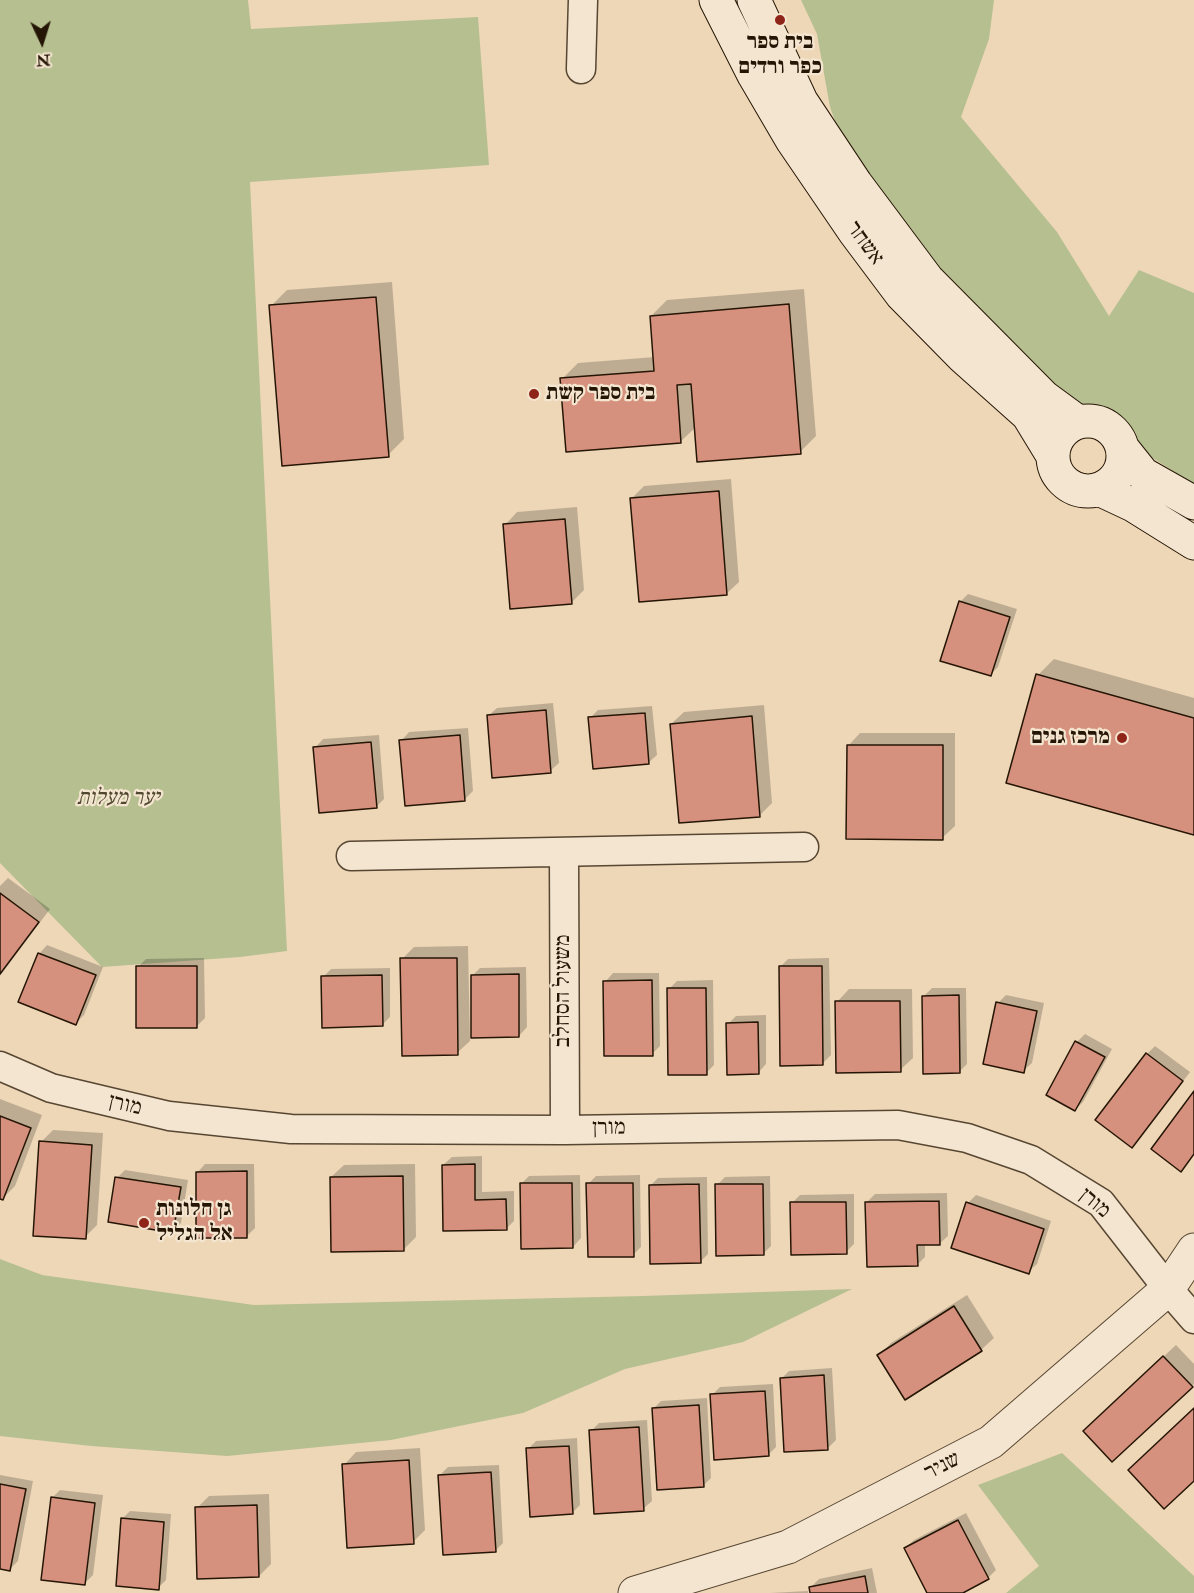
<!DOCTYPE html>
<meta charset="utf-8">
<style>
body{margin:0}
#map{position:relative;width:1194px;height:1593px;overflow:hidden;background:#eed7b7;font-family:"IM FELL Double Pica",serif}
canvas{display:block}
.north{position:absolute;left:12px;top:12px;width:60px;height:60px;-webkit-text-stroke:4px #f4e5d0;paint-order:stroke;rotate:176deg;font-size:16px;font-weight:700;line-height:24px;text-align:center;color:#251505}
.north::after{content:'';display:block;margin:auto;width:21px;height:27px;background:#251505;clip-path:polygon(50% 0,100% 100%,50% 72%,0 100%)}
</style>
<div id="map">
<canvas width="1194" height="1593"></canvas>
<div class="north">N</div>
</div>
<script>
const ctx = document.querySelector('canvas').getContext('2d');
ctx.lineJoin = 'round';
function fill(path, color) { ctx.fillStyle = color; ctx.fill(path, 'evenodd'); }
const toPath = rows => new Path2D(rows.map(r => 'M' + r).join(''));
function strokePath(path, color, width, dash) { ctx.strokeStyle = color; ctx.lineWidth = width; ctx.lineCap = dash ? 'butt' : 'round'; ctx.setLineDash(dash || []); ctx.stroke(path); }
function write(font, color, halo, rows, align = 'center') {
  ctx.font = font + ' "IM FELL Double Pica","Frank Ruhl Libre",serif'; ctx.lineWidth = 4.5; ctx.setLineDash([]); ctx.textBaseline = 'middle'; ctx.strokeStyle = halo; ctx.fillStyle = color; for (const [text, x, y, turn = 0] of rows) {
    ctx.save(); ctx.translate(x, y); ctx.rotate((+turn || 0) * Math.PI / 180); ctx.textAlign = isNaN(turn) ? turn : align; if (halo) ctx.strokeText(text, 0, 0); ctx.fillText(text, 0, 0); ctx.restore();
  }
}
fill(toPath([
 [0,0,248,0,251,29,478,17,489,165,250,182,287,951,240,957,102,967,0,863],
 [801,0,994,0,989,39,961,117,1057,232,1109,316,1139,270,1194,293,1194,484,1127,442,1070,401,989,329,882,203,844,146,830,107,817,34],
 [0,1259,42,1275,254,1305,643,1296,852,1289,743,1342,625,1369,523,1413,391,1440,227,1456,91,1446,0,1436],
 [1062,1453,1194,1576,1194,1593,1006,1593,1039,1566,978,1485]
]), '#b6bf90');
fill(toPath([
 [392,282,404,439,388,455,271,306,287,290],
 [804,289,816,436,800,452,696,427,680,442,562,379,578,363,655,357,651,316,667,300],
 [731,479,739,582,726,594,632,498,644,486],
 [577,507,584,590,571,603,505,525,517,512],
 [968,594,1017,609,998,667,990,675,960,602],
 [1054,659,1194,698,1194,833,1038,675],
 [553,703,559,763,550,771,488,716,497,708],
 [764,705,772,803,760,815,671,724,684,712],
 [652,706,657,755,648,763,590,718,598,710],
 [468,728,473,791,465,799,401,741,409,732],
 [860,733,955,733,955,826,942,838,848,746],
 [379,735,384,799,376,807,315,748,323,739],
 [8,878,50,909,0,976,0,886],
 [47,945,103,967,84,1015,76,1023,39,954],
 [468,946,470,1041,457,1053,402,959,414,947],
 [204,958,205,1018,197,1026,138,967,146,959],
 [829,958,831,1055,823,1063,780,967,788,959],
 [526,967,527,1027,519,1036,472,976,480,968],
 [390,968,390,1017,382,1025,323,977,331,969],
 [613,973,659,973,660,1046,652,1054,605,982],
 [713,980,714,1065,706,1073,669,989,677,981],
 [932,988,966,988,967,1064,959,1072,924,996],
 [849,989,912,989,913,1058,900,1070,837,1002],
 [1006,995,1044,1003,1032,1063,1023,1071,998,1003],
 [766,1015,766,1064,758,1073,728,1024,736,1016],
 [1085,1034,1112,1049,1083,1102,1075,1110,1077,1042],
 [1155,1046,1190,1072,1140,1138,1132,1146,1097,1120,1147,1054],
 [0,1099,42,1115,15,1186,3,1198,0,1197],
 [53,1130,103,1133,97,1225,85,1237,41,1142],
 [482,1156,482,1192,514,1191,514,1221,506,1229,445,1230,443,1165,452,1157],
 [205,1164,254,1164,255,1228,247,1236,197,1173],
 [415,1164,416,1237,404,1249,331,1177,344,1165],
 [125,1170,188,1180,181,1223,173,1231,117,1178],
 [580,1175,581,1238,573,1247,521,1184,529,1176],
 [640,1175,641,1247,633,1255,588,1184,596,1176],
 [770,1176,771,1246,763,1254,717,1185,725,1177],
 [707,1177,708,1254,700,1262,650,1186,658,1178],
 [947,1193,948,1236,939,1244,925,1244,925,1257,917,1265,867,1202,875,1194],
 [854,1194,854,1244,846,1252,792,1203,800,1195],
 [976,1195,1051,1221,1037,1264,1028,1272,968,1203],
 [967,1295,994,1338,981,1350,879,1355,891,1343],
 [1176,1345,1194,1364,1194,1384,1112,1460,1097,1419],
 [832,1368,836,1440,828,1448,781,1379,789,1371],
 [773,1384,776,1447,768,1455,712,1395,720,1387],
 [707,1398,711,1478,703,1486,653,1409,661,1401],
 [647,1420,652,1501,643,1509,591,1431,599,1423],
 [577,1438,580,1505,572,1513,528,1449,536,1441],
 [420,1448,425,1530,413,1542,344,1465,356,1452],
 [499,1465,503,1543,495,1551,440,1475,448,1467],
 [0,1475,33,1481,18,1561,10,1569,0,1568],
 [60,1490,103,1495,93,1575,85,1583,52,1498],
 [269,1494,271,1564,259,1576,197,1508,209,1496],
 [130,1511,171,1514,166,1580,158,1588,122,1519],
 [966,1513,996,1570,988,1578,959,1593,929,1593,905,1548,914,1540],
 [872,1568,877,1593,812,1593,811,1587,819,1579],
 [808,1591,808,1593,770,1593]
]), '#0003');
const building = toPath([
 [376,297,389,457,282,466,269,305,376,297],
 [789,304,801,454,697,462,691,384,677,385,681,443,566,452,560,378,654,371,650,316,789,304],
 [719,491,727,595,639,602,630,498,719,491],
 [565,519,572,604,510,609,503,524,565,519],
 [959,601,1010,617,991,676,940,661,959,601],
 [1036,674,1194,718,1194,835,1006,783,1036,674],
 [546,710,551,773,492,778,487,715,546,710],
 [645,713,649,764,593,769,588,717,645,713],
 [752,716,760,817,679,823,670,724,752,716],
 [460,735,465,801,405,806,399,740,460,735],
 [371,742,377,808,319,813,313,747,371,742],
 [847,745,943,745,943,840,846,839,847,745],
 [0,893,39,922,0,974,0,893],
 [38,953,96,975,76,1025,18,1002,38,953],
 [400,958,457,958,458,1055,402,1056,400,958],
 [136,966,197,966,197,1028,136,1028,136,966],
 [779,966,822,966,823,1065,780,1066,779,966],
 [519,974,519,1037,471,1038,471,975,519,974],
 [382,975,383,1026,322,1028,321,976,382,975],
 [652,980,653,1056,604,1056,603,981,652,980],
 [667,988,706,988,707,1075,668,1075,667,988],
 [959,995,960,1073,923,1074,922,996,959,995],
 [835,1001,900,1001,901,1072,836,1073,835,1001],
 [996,1002,1037,1011,1024,1073,983,1064,996,1002],
 [758,1022,759,1074,727,1075,726,1023,758,1022],
 [1075,1041,1105,1057,1075,1111,1046,1095,1075,1041],
 [1146,1053,1183,1081,1132,1148,1095,1120,1146,1053],
 [1194,1091,1194,1154,1181,1172,1151,1149,1194,1091],
 [0,1116,31,1128,3,1200,0,1199,0,1116],
 [39,1141,92,1145,86,1239,33,1236,39,1141],
 [475,1164,475,1200,506,1199,507,1230,443,1231,442,1165,475,1164],
 [247,1171,247,1238,196,1238,196,1172,247,1171],
 [403,1176,404,1251,331,1252,330,1177,403,1176],
 [115,1177,181,1187,173,1233,108,1222,115,1177],
 [520,1183,572,1183,573,1248,521,1249,520,1183],
 [586,1183,633,1183,634,1257,588,1257,586,1183],
 [699,1184,701,1263,650,1264,649,1185,699,1184],
 [715,1184,763,1184,764,1255,716,1256,715,1184],
 [939,1201,940,1245,917,1245,918,1266,867,1267,865,1202,939,1201],
 [790,1202,846,1202,847,1254,791,1255,790,1202],
 [966,1202,1044,1229,1029,1274,951,1248,966,1202],
 [954,1306,982,1351,905,1400,877,1355,954,1306],
 [1163,1356,1193,1387,1112,1462,1083,1431,1163,1356],
 [824,1375,828,1450,784,1452,780,1378,824,1375],
 [765,1391,769,1456,714,1460,710,1394,765,1391],
 [699,1405,704,1487,657,1490,652,1408,699,1405],
 [1194,1408,1194,1481,1164,1509,1128,1470,1194,1408],
 [639,1427,644,1511,594,1514,589,1430,639,1427],
 [569,1446,573,1514,530,1517,526,1448,569,1446],
 [409,1460,414,1544,347,1548,342,1464,409,1460],
 [491,1472,496,1552,443,1555,438,1475,491,1472],
 [0,1484,26,1489,10,1571,0,1569,0,1484],
 [51,1497,95,1503,85,1585,41,1580,51,1497],
 [257,1505,259,1577,197,1579,195,1507,257,1505],
 [121,1518,164,1522,159,1590,116,1586,121,1518],
 [958,1520,989,1579,963,1593,927,1593,904,1548,958,1520],
 [865,1576,868,1593,810,1593,809,1587,865,1576]
]);
fill(building, '#d5917d');
strokePath(building, '#251505', 1.5);
const minor = toPath([
 [581,69,583,0],
 [564,852,565,1130],
 [351,856,804,847],
 [0,1066,51,1088,169,1116,291,1129,565,1130,898,1125,967,1138,1031,1160,1101,1203,1168,1289,1194,1319]
]);
const tertiary = toPath([
 [635,1593,788,1547,991,1442,1168,1289,1194,1250]
]);
const secondary = toPath([
 [716,0,754,75,792,140,854,231,902,295,963,357,1028,415,1053,456],
 [754,0,801,101,856,184,927,279,1044,397,1078,422],
 '1053 456a35 35 0 1 1 70 0a35 35 0 1 1-70 0Z',
 [1123,449,1143,474,1194,503],
 [1101,490,1133,505,1194,543]
]);
strokePath(minor, '#574632', 31);
strokePath(tertiary, '#574632', 35);
strokePath(secondary, '#251505', 35);
strokePath(minor, '#f4e5d0', 28);
strokePath(tertiary, '#f4e5d0', 33);
strokePath(secondary, '#f4e5d0', 33);
for (const [x, y, r, color] of [
 [780,20,6,"#8f2418"],
 [534,394,6,"#8f2418"],
 [1122,738,6,"#8f2418"],
 [144,1223,6,"#8f2418"]
]) { const dot = new Path2D(); dot.arc(x, y, r, 0, 2 * Math.PI); ctx.fillStyle = color; ctx.fill(dot); strokePath(dot, '#f4e5d0', 2); }
write('bold 22px', '#251505', '#f4e5d0', [
 ["בית ספר",780,43,"center"],
 ["כפר ורדים",780,68,"center"],
 ["בית ספר קשת",546,394],
 ["מרכז גנים",1110,738,"right"],
 ["גן חלונות",156,1210],
 ["אל הגליל",156,1235]
], 'left');
write('22px', '#251505', '#f4e5d0', [
 ["אשחר",864,244,54],
 ["משעול הסחלב",564,991,-90],
 ["מורן",125,1106,13],
 ["מורן",609,1129,-1],
 ["מורן",1094,1204,40],
 ["שניר",943,1467,-27]
]);
write('italic 22px', '#50482f', '#f4e5d0', [
 ["יער מעלות",118,799]
]);
</script>
